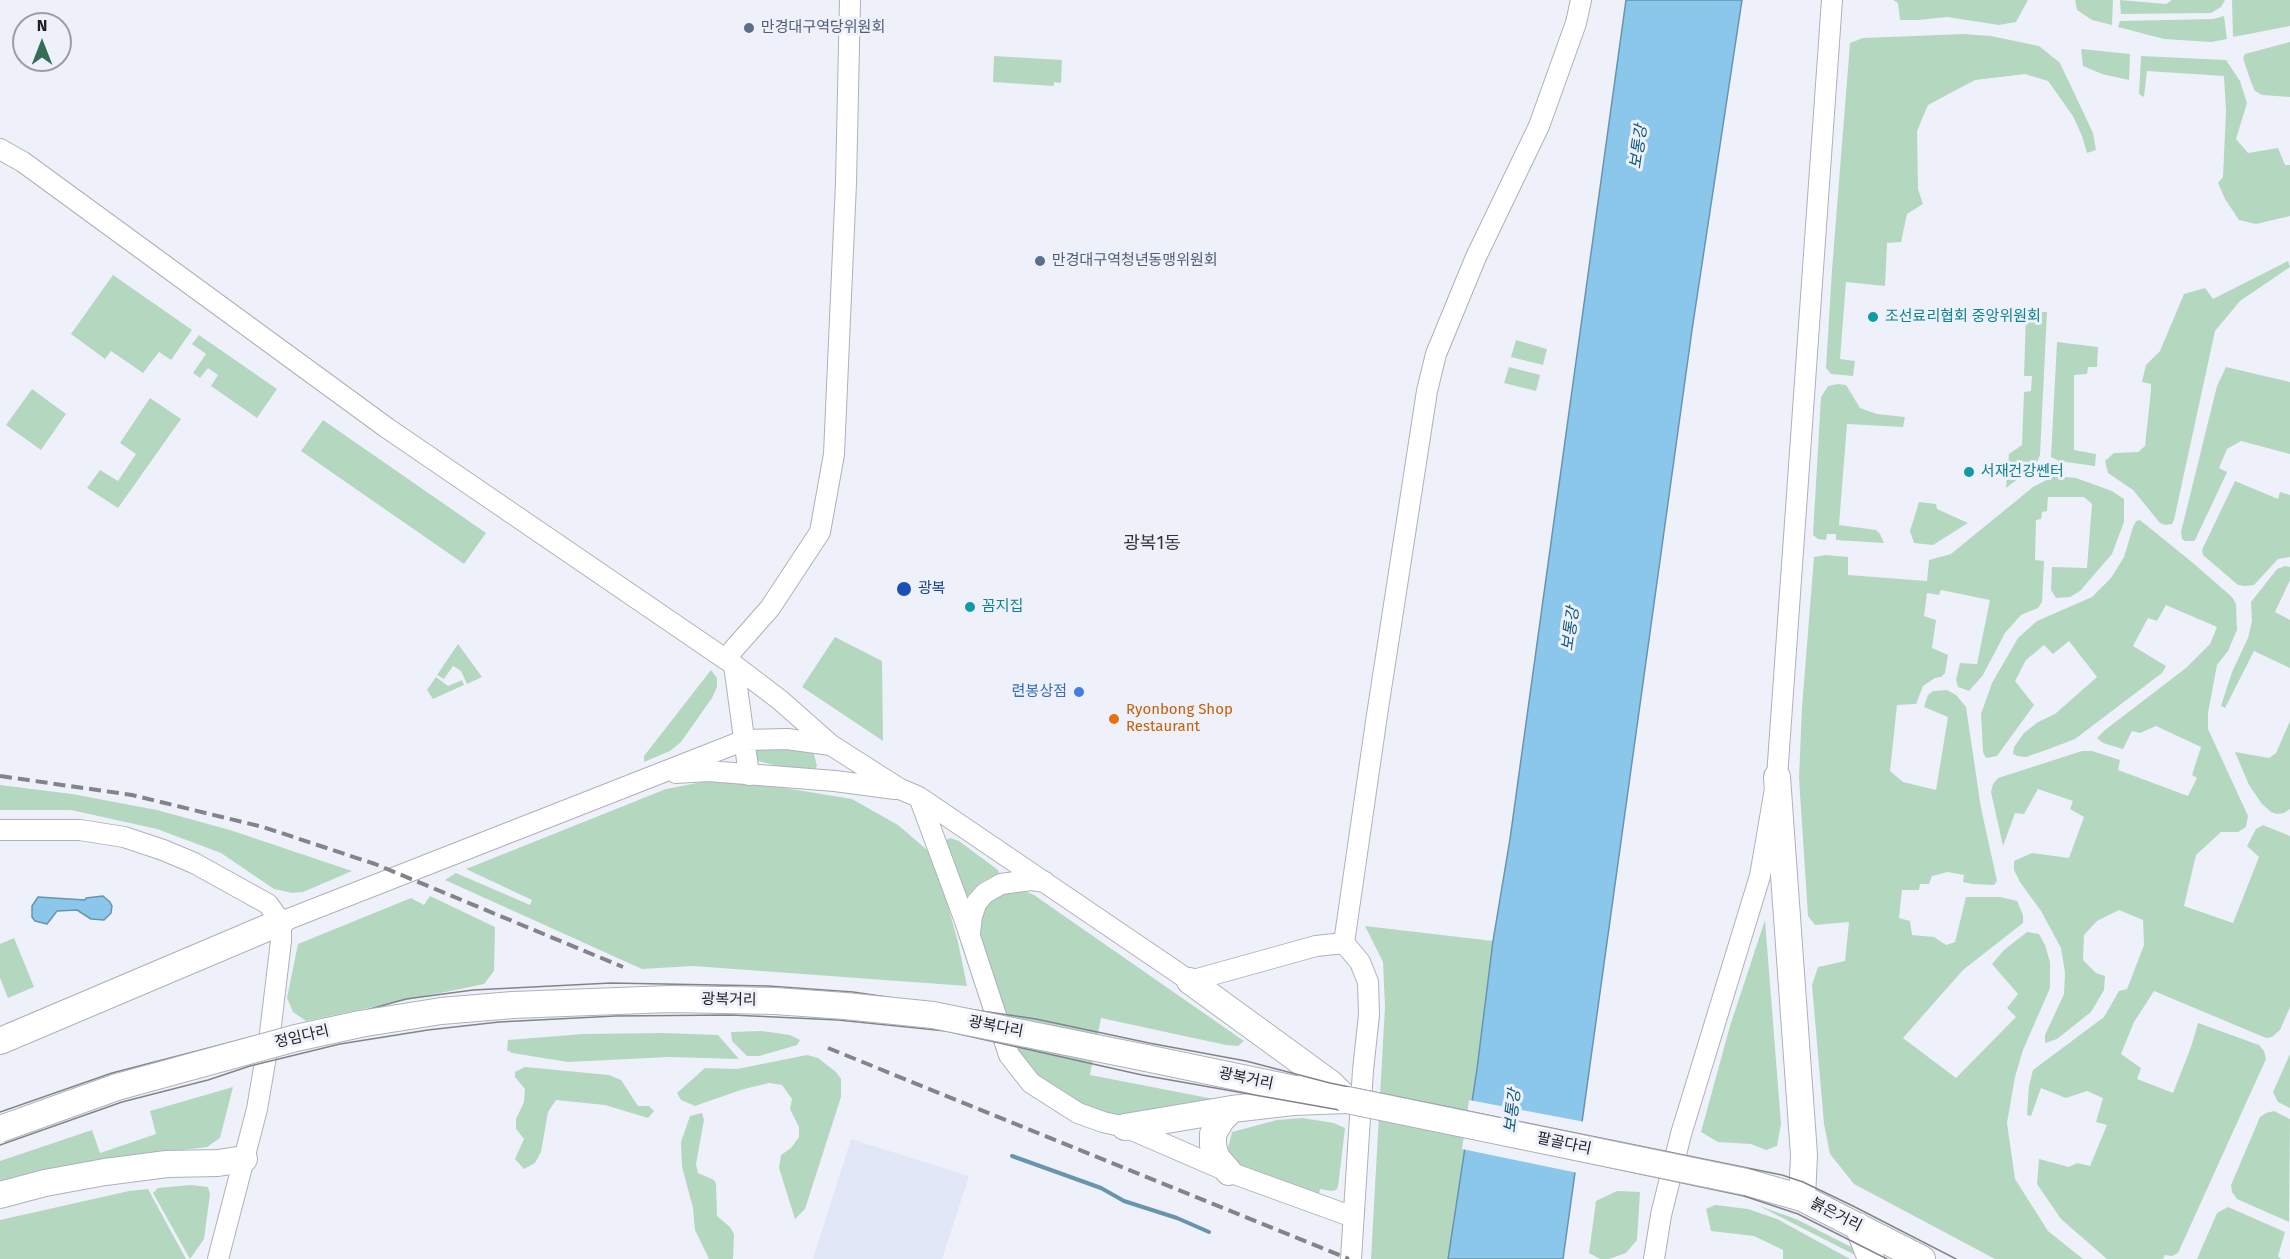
<!DOCTYPE html>
<meta charset="utf-8">
<style>
body{margin:0}
#map{position:relative;width:2290px;height:1259px;overflow:hidden;background:#eef1fa;font-family:"Fira Sans",sans-serif}
canvas{display:block}
.north{position:absolute;left:12px;top:12px;width:60px;height:60px;box-sizing:border-box;background:#eef1fa;border:2px solid #9a9da3;border-radius:50%;rotate:0deg;font-size:16px;font-weight:700;line-height:24px;text-align:center;color:#1d1e21}
.north::after{content:'';display:block;margin:auto;width:21px;height:27px;background:#336d56;clip-path:polygon(50% 0,100% 100%,50% 72%,0 100%)}
</style>
<div id="map">
<canvas width="2290" height="1259"></canvas>
<div class="north">N</div>
</div>
<script>
const ctx = document.querySelector('canvas').getContext('2d');
ctx.lineJoin = 'round';
function fill(path, color) { ctx.fillStyle = color; ctx.fill(path, 'evenodd'); }
const toPath = rows => new Path2D(rows.map(r => 'M' + r).join(''));
function strokePath(path, color, width, dash) { ctx.strokeStyle = color; ctx.lineWidth = width; ctx.lineCap = dash ? 'butt' : 'round'; ctx.setLineDash(dash || []); ctx.stroke(path); }
function write(font, color, halo, rows, align = 'center') {
  ctx.font = font + ' "Fira Sans","Noto Sans KR",sans-serif'; ctx.lineWidth = 6; ctx.setLineDash([]); ctx.textBaseline = 'middle'; ctx.strokeStyle = halo; ctx.fillStyle = color; for (const [text, x, y, turn = 0] of rows) {
    ctx.save(); ctx.translate(x, y); ctx.rotate((+turn || 0) * Math.PI / 180); ctx.textAlign = isNaN(turn) ? turn : align; if (halo) ctx.strokeText(text, 0, 0); ctx.fillText(text, 0, 0); ctx.restore();
  }
}
fill(toPath([
 [851,1139,969,1176,942,1259,813,1259]
]), '#e1e7f7');
fill(toPath([
 [1893,0,2028,0,2016,22,1999,25,1947,17,1918,20,1900,20,1898,3],
 [2075,0,2113,0,2112,25,2092,20,2077,10],
 [2120,0,2166,4,2172,0,2225,0,2221,7,2211,13,2121,14],
 [2232,0,2290,0,2290,26,2233,37],
 [2224,16,2227,39,2211,42,2164,39,2118,27,2120,21,2213,19],
 [1963,34,1991,36,2039,46,2060,63,2093,133,2096,150,2087,153,2082,136,2073,116,2048,81,2025,74,1975,80,1928,105,1917,131,1918,189,1923,204,1907,214,1901,242,1887,243,1885,286,1846,282,1840,359,1855,361,1853,376,1831,374,1826,368,1832,270,1850,43,1863,38],
 [2290,42,2290,97,2262,95,2255,91,2251,82,2243,58,2245,54],
 [2081,49,2130,54,2129,80,2102,74,2083,66],
 [994,56,1062,60,1061,83,1054,82,1054,86,993,82],
 [2141,56,2226,60,2240,81,2247,103,2236,139,2248,153,2278,148,2285,165,2290,165,2290,216,2256,224,2239,220,2225,199,2218,183,2223,177,2226,111,2224,76,2147,71,2144,97,2139,94],
 [2288,261,2290,267,2240,301,2215,331,2174,520,2172,524,2165,525,2160,523,2133,490,2108,473,2105,461,2114,453,2138,452,2145,446,2151,390,2151,384,2142,382,2146,365,2160,351,2184,294,2205,288,2213,299],
 [113,275,192,330,171,360,159,352,143,373,111,351,105,359,71,334],
 [2026,312,2047,312,2040,455,2036,465,2006,488,2009,454,2022,445,2024,392,2031,391,2032,376,2024,376],
 [199,335,277,389,257,418,211,386,218,375,208,368,200,378,193,373,206,354,192,344],
 [1516,340,1547,349,1543,365,1511,357],
 [2057,342,2098,347,2097,367,2088,367,2087,374,2074,375,2074,450,2096,454,2095,466,2059,461,2051,457],
 [1509,367,1540,375,1536,391,1504,383],
 [2226,367,2290,382,2290,454,2241,441,2227,449,2219,468,2227,472,2222,483,2196,538,2194,541,2185,541,2182,539,2181,532,2217,386],
 [1838,384,1846,385,1860,408,1877,414,1905,417,1903,427,1847,424,1839,525,1876,530,1880,534,1884,543,1836,540,1836,534,1827,534,1826,540,1818,539,1813,535,1821,397,1828,386],
 [32,389,66,414,41,450,6,425],
 [150,398,181,419,118,508,87,488,100,470,118,481,136,454,120,443],
 [323,420,486,533,464,564,301,451],
 [2054,476,2076,478,2112,491,2124,499,2124,522,2112,554,2080,591,2070,597,2056,598,2051,590,2052,567,2087,568,2092,504,2084,497,2048,497,2047,511,2042,512,2041,519,2036,520,2035,560,2044,561,2042,602,2038,608,2021,615,2005,633,1983,675,1969,691,1958,687,1956,680,1960,663,1977,664,1990,600,1941,590,1939,595,1927,593,1924,616,1936,620,1932,648,1948,655,1945,673,1941,677,1935,678,1923,686,1916,704,1897,705,1890,771,1903,782,1936,790,1948,717,1924,707,1928,695,1933,691,1947,690,1956,695,1966,707,1981,808,1997,881,1994,885,1972,884,1963,882,1964,875,1948,872,1932,876,1929,884,1920,884,1919,890,1902,890,1899,918,1910,921,1912,935,1934,937,1946,945,1955,942,1966,897,2000,897,2017,901,2023,915,2023,923,1963,970,1903,1038,1956,1078,2016,1017,2007,1008,2018,994,1992,964,2004,950,2027,932,2039,934,2045,945,2050,962,2050,988,2023,1050,2015,1077,2007,1123,2015,1179,2048,1231,2083,1259,1995,1259,1854,1184,1830,1154,1824,1124,1812,985,1818,967,1845,961,1849,922,1815,925,1808,916,1799,778,1802,707,1814,557,1826,555,1848,557,1848,575,1927,581,1929,560,1951,554,2033,487],
 [2235,481,2278,499,2280,492,2290,495,2290,557,2278,559,2254,585,2245,586,2238,585,2203,555,2202,550],
 [1919,502,1936,504,1937,509,1968,523,1933,545,1914,543,1910,531],
 [2140,520,2193,563,2232,597,2236,604,2237,630,2228,651,2217,665,2208,713,2208,729,2248,816,2246,827,2238,832,2221,832,2196,855,2184,906,2233,923,2259,857,2247,846,2256,829,2263,825,2290,836,2290,1007,2280,1030,2272,1037,2266,1038,2154,991,2134,1022,2121,1054,2141,1068,2137,1079,2173,1093,2191,1047,2198,1023,2259,1045,2264,1051,2266,1059,2178,1253,2172,1256,2165,1255,2163,1259,2107,1259,2061,1219,2037,1184,2039,1159,2069,1167,2077,1163,2090,1166,2107,1125,2096,1122,2103,1098,2087,1091,2066,1098,2041,1088,2031,1116,2027,1115,2029,1086,2033,1070,2104,1017,2119,991,2127,989,2144,945,2143,920,2119,910,2097,921,2084,935,2083,960,2096,973,2105,976,2104,990,2091,1012,2057,1039,2045,1043,2045,1035,2064,994,2065,973,2061,948,2041,911,2020,882,2014,870,2014,861,2032,853,2069,858,2084,817,2070,809,2073,801,2038,789,2024,814,2015,813,2003,846,1991,792,1993,784,1998,778,2082,751,2092,751,2120,760,2118,770,2188,796,2197,778,2192,775,2201,747,2156,726,2140,733,2132,731,2123,749,2103,743,2097,738,2105,730,2186,668,2210,644,2217,627,2166,605,2157,621,2148,618,2133,646,2166,666,2162,673,2075,739,2049,749,2026,757,2017,756,2013,754,2014,747,2024,733,2038,722,2055,714,2097,677,2069,641,2053,654,2044,645,2026,660,2015,681,2034,705,1997,756,1986,758,1983,752,1981,714,1992,683,2018,638,2037,621,2092,597,2111,578,2124,557,2133,527,2136,521],
 [2285,566,2290,567,2290,580,2275,612,2290,620,2290,668,2254,651,2225,708,2221,706,2232,672,2248,638,2252,621,2251,602,2277,569],
 [835,637,882,661,883,741,802,687],
 [458,644,482,677,467,684,461,671,453,666,444,679,437,675],
 [711,670,717,678,717,687,712,698,681,742,670,751,644,762,644,756],
 [436,677,448,686,462,680,464,685,433,699,427,690],
 [2290,721,2290,809,2284,813,2277,814,2271,812,2262,804,2249,785,2235,752,2269,758,2276,753],
 [757,747,806,750,814,754,817,766,813,772,806,773,758,761,754,757,754,751],
 [707,781,754,783,852,799,898,825,926,849,937,867,958,942,967,986,693,966,642,969,445,880,456,873,530,905,532,900,466,869,666,789],
 [0,785,72,794,157,810,230,830,352,871,303,892,292,893,274,889,221,853,157,829,71,810,0,810],
 [950,838,959,841,998,870,999,873,980,883,965,899,946,846,946,840],
 [1018,888,1034,895,1244,1041,1238,1046,1226,1045,1101,1018,1090,1075,1219,1100,1118,1117,1087,1111,1038,1080,1022,1059,974,933,975,923,993,895],
 [430,896,495,927,494,971,484,984,306,1021,293,1012,287,998,298,944,411,898,424,905],
 [1765,920,1781,1124,1777,1146,1766,1150,1751,1144,1718,1142,1701,1132,1730,1026],
 [1365,926,1493,941,1477,1069,1448,1259,1371,1259,1385,1006,1383,962],
 [14,938,34,987,8,998,0,978,0,944],
 [762,1031,790,1035,800,1040,797,1045,759,1056,747,1056,732,1041,731,1032],
 [663,1033,718,1035,739,1059,669,1057,568,1062,512,1053,507,1050,508,1040,583,1034],
 [2290,1054,2290,1108,2278,1102,2273,1092],
 [807,1055,818,1058,836,1072,841,1079,841,1097,805,1209,795,1219,779,1168,781,1155,791,1148,799,1137,799,1127,790,1109,792,1099,782,1085,769,1083,744,1089,695,1106,681,1100,677,1093,705,1068,737,1069],
 [525,1067,609,1075,621,1080,638,1106,649,1106,654,1111,648,1118,605,1105,556,1100,548,1112,541,1152,535,1163,524,1169,515,1159,524,1139,516,1129,516,1119,524,1102,525,1089,515,1077,515,1072],
 [233,1087,220,1138,207,1147,101,1160,0,1183,0,1161,92,1130,100,1153,156,1134,150,1111],
 [2274,1111,2290,1119,2289,1222,2237,1199,2232,1192,2231,1185,2260,1117,2266,1113],
 [702,1113,704,1120,696,1164,698,1173,714,1180,716,1184,717,1216,730,1227,734,1234,733,1259,709,1259,695,1230,693,1208,682,1167,681,1142,690,1116],
 [1302,1118,1334,1123,1345,1128,1338,1187,1336,1190,1332,1191,1320,1189,1319,1195,1230,1163,1228,1148,1232,1132,1277,1120],
 [191,1185,208,1187,210,1194,204,1239,190,1259,153,1193,158,1188],
 [148,1189,186,1259,0,1259,0,1220,129,1191],
 [1617,1191,1640,1192,1637,1240,1626,1253,1609,1259,1600,1259,1589,1253,1596,1201],
 [1715,1205,1748,1209,1777,1219,1850,1259,1783,1259,1783,1250,1754,1236,1711,1231,1706,1209],
 [1759,1206,1796,1219,1859,1251,1863,1259],
 [2228,1207,2285,1232,2278,1256,2281,1259,2197,1259,2217,1213]
]), '#b4d8bf');
const water = toPath([
 [1626,0,1742,0,1692,330,1563,1259,1448,1259,1477,1069,1493,941,1510,839,1626,0],
 [103,896,110,902,112,906,111,913,104,920,91,919,77,910,57,911,47,924,35,921,32,917,32,906,38,897,85,900,86,898,103,896]
]);
fill(water, '#8ac7ea');
strokePath(water, '#6994ae', 1.5);
fill(toPath([
 [1469,1100,1585,1122,1578,1173,1462,1149]
]), '#eef1fa');
strokePath(toPath([
 [1012,1156,1101,1188,1124,1201,1177,1218,1209,1232]
]), '#6994ae', 4);
const secondary = toPath([
 [0,149,23,162,387,428,734,665,780,700,831,745,900,789,919,797,1190,981,1316,946,1344,943],
 [725,659,770,608,820,532,834,454,846,183,850,0],
 [734,665,749,775],
 [676,773,708,771,835,781,895,789],
 [919,797,965,921,1009,1055,1031,1083,1078,1113,1103,1122,1125,1127,1229,1172,1353,1217],
 [0,830,80,830,124,837,163,850,194,863,268,904,281,922,281,941,270,1033,257,1109,218,1259],
 [281,922,745,740,787,739,831,745],
 [970,933,972,916,977,902,985,893,1001,884,1031,880,1045,882],
 [1351,1259,1363,1070,1369,1015,1368,982,1360,962,1344,943,1377,715,1427,391,1436,354,1476,257,1539,126,1576,23,1581,0],
 [1654,1259,1661,1215,1681,1134,1760,876,1777,777,1832,0]
]);
const highway = toPath([
 [1777,777,1804,1155,1802,1198],
 [1190,981,1330,1083,1344,1097],
 [0,1041,281,922],
 [1146,1058,1314,1093],
 [1125,1127,1232,1109,1293,1102,1347,1100],
 [1229,1172,1216,1157,1213,1145,1213,1134,1221,1120,1232,1109],
 [1746,1182,1802,1198,1922,1259],
 [0,1195,45,1183,105,1172,167,1164,218,1163,244,1159],
 [1858,1226,1871,1259]
]);
strokePath(secondary, '#aeb1b9', 22);
strokePath(highway, '#aeb1b9', 28);
strokePath(secondary, '#fff', 20);
strokePath(highway, '#fff', 26);
strokePath(toPath([
 [0,1112,112,1073,251,1037,330,1020,406,999,473,990,611,983,768,986,853,992,1036,1019,1149,1043,1246,1061,1330,1083,1782,1175,1803,1182,1853,1206,1956,1259],
 [0,1145,122,1102,208,1080,250,1066,340,1044,428,1030,499,1022,615,1016,732,1015,838,1020,946,1031,1142,1075,1345,1111,1744,1196,1798,1214,1887,1259]
]), '#82848a', 1.5);
strokePath(toPath([
 [0,776,132,795,263,827,375,864,623,967],
 [828,1048,1349,1259]
]), '#82848a', 4, [12, 6]);
const highwayBridge = toPath([
 [1347,1100,1746,1182],
 [0,1129,117,1087,296,1038,360,1024,441,1011,513,1005,670,999,775,1001,845,1006,933,1015,1146,1058]
]);
strokePath(highwayBridge, '#aeb1b9', 28, []);
strokePath(highwayBridge, '#fff', 26);
for (const [x, y, r, color] of [
 [749,28,6,"#5c6f8a"],
 [1040,261,6,"#5c6f8a"],
 [1873,317,6,"#0f9aa8"],
 [1969,472,6,"#0f9aa8"],
 [904,589,8,"#1a4fb4"],
 [970,607,6,"#0f9aa8"],
 [1079,692,6,"#3f7fe0"],
 [1114,719,6,"#e8710a"]
]) { const dot = new Path2D(); dot.arc(x, y, r, 0, 2 * Math.PI); ctx.fillStyle = color; ctx.fill(dot); strokePath(dot, '#eef1fa', 2); }
write('15px', '#4e5e75', '#eef1fa', [
 ["만경대구역당위원회",761,28],
 ["만경대구역청년동맹위원회",1052,261]
], 'left');
write('15px', '#0d838f', '#eef1fa', [
 ["조선료리협회 중앙위원회",1885,317],
 ["서재건강쎈터",1981,472],
 ["꼼지집",982,607]
], 'left');
write('15px', '#164399', '#eef1fa', [
 ["광복",918,589]
], 'left');
write('15px', '#366cbe', '#eef1fa', [
 ["련봉상점",1067,692]
], 'right');
write('15px', '#c56008', '#eef1fa', [
 ["Ryonbong Shop",1126,710],
 ["Restaurant",1126,727]
], 'left');
write('15px', '#1d1e21', '#eef1fa', [
 ["광복거리",729,1000,1],
 ["광복다리",996,1027,11],
 ["정임다리",302,1037,-13],
 ["광복거리",1246,1079,12],
 ["팔골다리",1564,1144,12],
 ["붉은거리",1836,1215,27]
]);
write('italic 16px', '#0c597c', '#eef1fa', [
 ["보통강",1639,147,-82],
 ["보통강",1571,629,-82],
 ["보통강",1513,1111,-83]
]);
write('18px', '#32343b', '#eef1fa', [
 ["광복1동",1152,544]
]);
</script>
